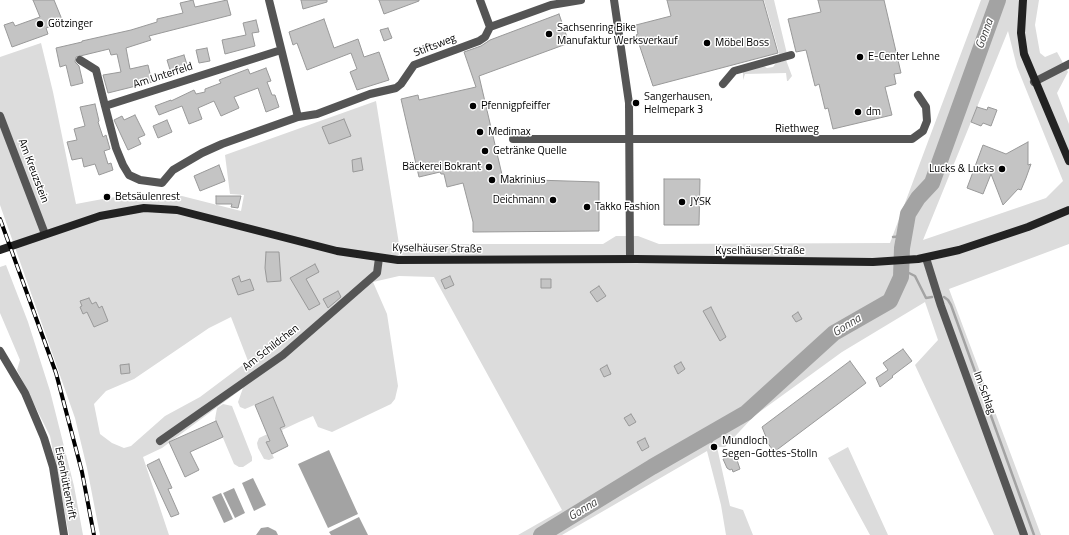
<!DOCTYPE html>
<meta charset="utf-8">
<style>
body{margin:0}
canvas{display:block;background:#fff}
</style>
<canvas width="1069" height="535"></canvas>
<script>
const ctx = document.querySelector('canvas').getContext('2d');
ctx.lineJoin = 'round';
function fill(path, color) { ctx.fillStyle = color; ctx.fill(path, 'evenodd'); }
const toPath = rows => new Path2D(rows.map(r => 'M' + r).join(''));
function strokePath(path, color, width, dash) { ctx.strokeStyle = color; ctx.lineWidth = width; ctx.lineCap = dash ? 'butt' : 'round'; ctx.setLineDash(dash || []); ctx.stroke(path); }
function write(font, color, halo, rows, align = 'center') {
  ctx.font = font + ' "Titillium Web",sans-serif'; ctx.lineWidth = 3; ctx.setLineDash([]); ctx.textBaseline = 'middle'; ctx.strokeStyle = halo; ctx.fillStyle = color; for (const [text, x, y, turn = 0] of rows) {
    ctx.save(); ctx.translate(x, y); ctx.rotate((+turn || 0) * Math.PI / 180); ctx.textAlign = isNaN(turn) ? turn : align; if (halo) ctx.strokeText(text, 0, 0); ctx.fillText(text, 0, 0); ctx.restore();
  }
}
fill(toPath([
 [764,0,774,0,787,54,780,56],
 [981,0,1039,0,1035,25,1040,53,1045,57,1057,52,1068,72,1057,93,1069,124,1069,244,949,289,1041,535,994,535,915,365,938,340,925,302,842,352,754,416,725,447,717,447,730,506,743,510,753,535,726,535,721,505,707,451,562,535,518,535,562,510,434,277,399,276,373,282,387,314,398,386,395,399,391,404,332,432,318,427,313,416,299,422,282,430,283,432,279,434,279,436,266,442,274,458,269,460,264,459,258,448,257,443,259,438,285,426,273,397,245,409,240,407,238,402,243,388,162,448,143,457,169,535,100,535,87,468,75,418,0,205,0,57,41,43,53,92,76,204,108,198,153,193,182,196,241,211,244,195,230,194,225,155,376,101,399,244,603,244,616,236,638,236,659,244,890,243],
 [1008,31,1017,67,1063,181,1046,198,923,240],
 [231,317,248,361,200,397,165,416,131,446,124,448,112,443,100,434,94,404,106,391,134,379,209,328],
 [786,60,792,76,788,81,787,81,786,73,745,74,743,80,743,72,762,65,767,68,773,67,776,63],
 [6,265,28,322,50,391,74,486,83,535,69,535,50,436,17,370,20,360,0,313,0,267],
 [223,404,232,406,252,457,252,461,243,467,239,467,234,464,215,419,217,408],
 [848,447,888,535,870,535,828,458]
]), '#dcdcdc');
fill(toPath([
 [329,450,358,514,328,528,298,464],
 [253,478,266,505,254,511,242,483],
 [234,488,245,513,235,518,223,493],
 [221,493,233,519,224,523,212,497],
 [359,517,368,535,331,535,329,532],
 [268,527,276,531,278,535,256,535,261,528]
]), '#a3a3a3');
strokePath(toPath([
 [893,237,904,236],
 [901,269,915,276,926,298,932,297],
 [944,297,948,300,951,305,1034,535],
 [709,433,713,446]
]), '#a3a3a3', 2.5);
strokePath(toPath([
 [541,535,652,467,746,413,834,333,890,301,901,277,902,248,908,214,918,198,932,183,998,0]
]), '#a3a3a3', 16);
const building = toPath([
 [33,0,54,0,63,22,46,28,48,34,12,47,4,25,13,22,15,26,40,17,33,0],
 [193,0,195,7,227,0,231,15,149,36,151,40,126,48,130,69,148,65,152,82,108,93,103,75,121,72,117,54,111,55,109,49,76,57,75,62,79,66,83,83,71,86,66,65,60,67,56,48,82,42,82,41,131,30,157,22,157,19,183,13,180,3,193,0],
 [301,0,327,0,327,2,303,9,301,0],
 [379,0,419,0,419,1,384,14,379,0],
 [667,0,763,0,778,53,653,86,636,35,638,34,636,25,671,16,667,0],
 [818,0,884,0,901,73,894,74,896,84,885,87,892,115,833,129,828,108,825,109,819,84,815,86,806,50,796,52,788,19,821,12,818,0],
 [559,14,569,43,479,76,503,179,599,182,599,231,473,232,473,222,463,183,447,187,444,174,441,174,440,172,419,177,401,99,418,95,419,100,476,87,464,52,481,46,490,40,559,14],
 [324,19,334,48,358,39,364,57,379,52,389,80,357,90,350,72,357,69,351,53,307,70,297,43,293,45,289,32,324,19],
 [256,20,259,32,252,33,255,46,225,54,222,40,246,35,243,23,256,20],
 [388,28,392,38,384,41,380,30,388,28],
 [207,48,210,61,199,63,196,50,207,48],
 [184,55,188,68,171,73,167,60,184,55],
 [266,68,271,81,267,82,272,95,275,95,279,107,266,112,258,88,234,97,239,108,221,116,214,101,198,108,202,119,189,124,182,106,159,115,155,106,171,100,171,101,194,90,196,94,205,92,205,89,221,83,219,80,248,69,250,74,266,68],
 [95,104,99,121,98,122,103,137,106,135,110,149,104,151,108,164,111,163,113,170,99,175,95,164,84,167,82,158,72,160,67,142,77,140,74,129,85,126,80,107,95,104],
 [977,107,987,110,988,107,997,110,991,126,983,123,981,126,971,122,977,107],
 [135,115,145,135,138,138,141,144,128,150,114,120,122,116,124,120,135,115],
 [344,119,351,136,329,144,322,127,344,119],
 [167,120,172,132,158,138,153,126,167,120],
 [1028,142,1028,165,1031,164,1026,178,1021,190,1018,189,1003,205,991,174,983,194,967,188,983,145,1006,154,1028,142],
 [361,158,363,170,353,172,352,160,361,158],
 [219,165,225,181,200,191,194,176,219,165],
 [664,179,700,179,699,225,664,225,664,179],
 [216,196,241,196,238,208,231,207,232,204,216,204,216,196],
 [266,252,279,252,281,281,267,282,265,268,266,252],
 [315,264,319,272,306,279,320,304,309,310,290,278,315,264],
 [239,276,241,282,250,279,254,290,238,295,232,279,239,276],
 [450,276,454,285,445,289,441,280,450,276],
 [541,279,551,279,551,288,541,288,541,279],
 [599,286,606,296,597,302,590,292,599,286],
 [338,291,341,297,328,308,323,299,338,291],
 [89,298,92,304,96,302,99,308,102,306,108,321,94,327,87,312,83,314,80,307,82,306,80,301,89,298],
 [711,307,726,337,720,341,703,311,711,307],
 [798,312,802,319,796,322,792,316,798,312],
 [903,349,912,361,892,376,893,377,880,387,876,378,888,370,883,363,903,349],
 [850,361,866,383,774,452,767,442,768,442,762,427,850,361],
 [681,362,685,369,678,374,674,366,681,362],
 [129,364,130,373,121,374,120,365,129,364],
 [607,365,611,374,604,377,600,369,607,365],
 [273,397,285,426,280,428,288,446,272,454,266,442,270,441,255,405,273,397],
 [631,414,636,422,629,426,624,418,631,414],
 [216,421,223,437,190,452,199,470,185,477,169,442,216,421],
 [645,438,649,447,642,451,637,442,645,438],
 [731,456,732,458,736,457,740,469,733,472,732,469,730,470,727,468,723,459,731,456],
 [159,459,172,488,168,489,179,514,171,517,147,465,159,459]
]);
fill(building, '#c4c4c4');
strokePath(building, '#999', 1);
strokePath(toPath([
 [269,0,298,117],
 [480,0,490,27],
 [614,0,629,103,630,259],
 [80,60,96,70,105,106,281,50],
 [1034,82,1069,64],
 [723,84,734,71,791,55],
 [105,106,116,148,123,165,129,175,140,180,162,183,173,170,202,153,222,144,298,117,317,114,370,94,396,88,401,84,414,65,479,41,485,37,490,27,551,5,581,0],
 [0,116,45,234],
 [513,139,912,139,923,131,927,121,926,107,918,95],
 [926,258,941,306,1024,535],
 [0,351,25,393,44,438,53,467,64,535],
 [160,441,283,355,377,273,379,258]
]), '#555', 8);
strokePath(toPath([
 [1023,0,1021,33,1024,54,1069,161],
 [0,250,100,216,144,208,177,210,337,251,398,260,636,259,873,262,918,259,959,250,1028,227,1069,210]
]), '#222', 8);
const rail = toPath([
 [0,219,56,373,82,472,94,535]
]);
strokePath(rail, '#000', 4);
strokePath(rail, '#fff', 2.5, [8]);
for (const [x, y, r, color] of [
 [40,24,4,"#000"],
 [549,34,4,"#000"],
 [707,43,4,"#000"],
 [860,57,4,"#000"],
 [636,103,4,"#000"],
 [473,106,4,"#000"],
 [858,112,4,"#000"],
 [480,132,4,"#000"],
 [485,151,4,"#000"],
 [489,167,4,"#000"],
 [1002,169,4,"#000"],
 [492,180,4,"#000"],
 [107,197,4,"#000"],
 [553,200,4,"#000"],
 [682,202,4,"#000"],
 [587,207,4,"#000"],
 [714,447,4,"#000"]
]) { const dot = new Path2D(); dot.arc(x, y, r, 0, 2 * Math.PI); ctx.fillStyle = color; ctx.fill(dot); strokePath(dot, '#fff', 1.5); }
write('11px', '#000', '#fff', [
 ["Götzinger",48,24],
 ["Sachsenring Bike",557,28],
 ["Manufaktur Werksverkauf",557,41],
 ["Möbel Boss",715,43],
 ["E-Center Lehne",868,57],
 ["Sangerhausen,",644,97],
 ["Helmepark 3",644,110],
 ["Pfennigpfeiffer",481,106],
 ["dm",866,112],
 ["Medimax",488,132],
 ["Getränke Quelle",493,151],
 ["Bäckerei Bokrant",481,167,"right"],
 ["Lucks & Lucks",994,169,"right"],
 ["Makrinius",500,180],
 ["Betsäulenrest",115,197],
 ["Deichmann",545,200,"right"],
 ["JYSK",690,202],
 ["Takko Fashion",595,207],
 ["Mundloch",722,441],
 ["Segen-Gottes-Stolln",722,454]
], 'left');
write('11px', '#000', '#fff', [
 ["Stiftsweg",435,46,-21],
 ["Am Unterfeld",163,76,-18],
 ["Riethweg",797,129],
 ["Am Kreuzstein",33,171,69],
 ["Kyselhäuser Straße",437,249,1],
 ["Kyselhäuser Straße",760,251],
 ["Am Schildchen",271,348,-38],
 ["Im Schlag",984,393,70],
 ["Eisenhüttentrift",65,483,79]
]);
write('italic 12px', '#444', '#fff', [
 ["Gonna",985,34,-70],
 ["Gonna",847,326,-32],
 ["Gonna",583,510,-31]
]);
</script>
